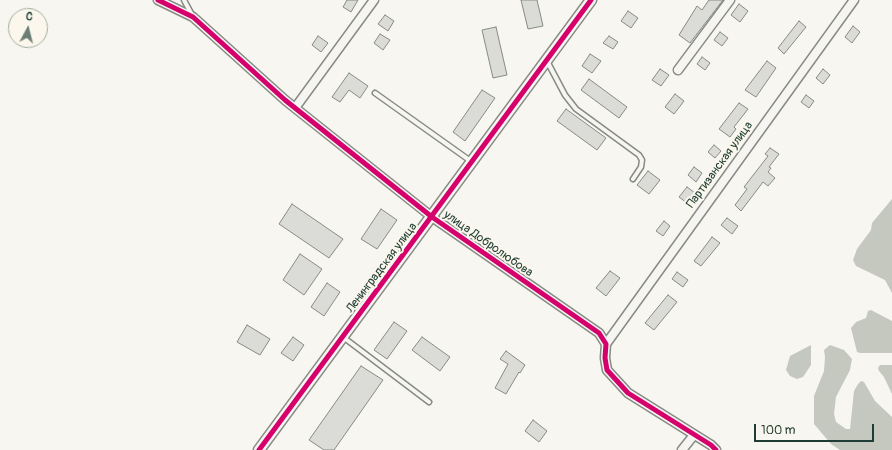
<!DOCTYPE html>
<meta charset="utf-8">
<style>
body{margin:0}
#map{position:relative;width:892px;height:450px;overflow:hidden;background:#f8f6f0;font-family:Pangolin,sans-serif}
canvas{display:block}
.north{position:absolute;left:8px;top:8px;width:40px;height:40px;box-sizing:border-box;background:#fbf7ec;border:1px solid #a3ada2;border-radius:50%;rotate:7deg;font-size:11px;font-weight:700;line-height:16px;text-align:center;color:#1f3d34}
.north::after{content:'';display:block;margin:auto;width:14px;height:18px;background:#6b7e76;clip-path:polygon(50% 0,100% 100%,50% 72%,0 100%)}
.scale{position:absolute;left:754px;top:424px;width:120px;height:18px;box-sizing:border-box;border:2px solid #1f3d34;border-top:0;padding-left:5px;font-size:12px;line-height:14px;white-space:nowrap;color:#1f3d34;-webkit-text-stroke:3px #fbf7ec;paint-order:stroke}
</style>
<div id="map">
<canvas width="892" height="450"></canvas>
<div class="north">С</div>
<div class="scale">100 m</div>
</div>
<script>
const ctx = document.querySelector('canvas').getContext('2d');
ctx.lineJoin = 'round';
function fill(path, color) { ctx.fillStyle = color; ctx.fill(path, 'evenodd'); }
const toPath = rows => new Path2D(rows.map(r => 'M' + r).join(''));
function strokePath(path, color, width, dash) { ctx.strokeStyle = color; ctx.lineWidth = width; ctx.lineCap = dash ? 'butt' : 'round'; ctx.setLineDash(dash || []); ctx.stroke(path); }
function write(font, color, halo, rows, align = 'center') {
  ctx.font = font + ' Pangolin,sans-serif'; ctx.lineWidth = 4; ctx.setLineDash([]); ctx.textBaseline = 'middle'; ctx.strokeStyle = halo; ctx.fillStyle = color; for (const [text, x, y, turn = 0] of rows) {
    ctx.save(); ctx.translate(x, y); ctx.rotate((+turn || 0) * Math.PI / 180); ctx.textAlign = isNaN(turn) ? turn : align; if (halo) ctx.strokeText(text, 0, 0); ctx.fillText(text, 0, 0); ctx.restore();
  }
}
fill(toPath([
 [892,199,892,293,885,280,856,266,853,260,857,249,871,230,872,223],
 [871,310,892,321,892,353,860,353,857,352,851,328,856,322,866,318,868,311],
 [811,345,811,365,803,377,797,379,790,376,786,370,790,356],
 [830,345,844,350,852,359,850,370,836,397,834,414,836,422,846,429,850,429,854,391,858,384,861,381,864,382,875,401,892,417,892,450,840,450,831,444,814,424,814,396,824,371,825,357,824,350],
 [880,365,892,365,892,394,884,377,879,371,878,368]
]), '#c4c8bf');
const building = toPath([
 [347,0,358,0,351,12,343,7,347,0],
 [521,0,537,0,543,26,528,29,521,0],
 [709,0,723,0,690,43,679,35,697,6,702,10,709,0],
 [739,4,748,11,740,22,731,15,739,4],
 [628,11,638,18,631,28,621,21,628,11],
 [385,15,394,21,388,31,378,24,385,15],
 [799,21,806,27,784,54,778,48,799,21],
 [853,26,860,32,852,43,845,37,853,26],
 [496,27,507,75,493,78,482,30,496,27],
 [720,32,728,38,722,46,714,40,720,32],
 [380,34,390,40,383,50,374,43,380,34],
 [318,36,328,43,321,52,312,45,318,36],
 [609,36,618,42,613,49,603,43,609,36],
 [590,54,601,61,592,73,582,66,590,54],
 [702,57,710,63,705,70,697,64,702,57],
 [767,61,776,68,756,97,745,90,767,61],
 [660,69,669,75,661,86,652,80,660,69],
 [823,69,830,75,823,84,816,78,823,69],
 [349,73,368,86,360,98,349,90,340,102,332,97,349,73],
 [589,79,627,107,619,118,581,90,589,79],
 [482,90,495,98,465,141,453,132,482,90],
 [675,94,684,101,674,114,665,107,675,94],
 [806,95,814,101,809,108,801,102,806,95],
 [739,103,748,109,734,127,736,129,730,137,719,129,739,103],
 [566,109,606,138,597,150,557,121,566,109],
 [714,145,721,151,715,158,708,152,714,145],
 [770,148,779,154,769,167,771,168,768,172,775,178,768,186,763,182,741,211,735,205,747,189,744,187,768,156,765,154,770,148],
 [694,167,702,173,696,182,688,175,694,167],
 [648,171,660,180,649,194,637,185,648,171],
 [687,187,695,193,687,203,679,197,687,187],
 [292,204,343,239,329,258,279,224,292,204],
 [381,209,397,220,377,249,361,239,381,209],
 [727,218,738,226,732,234,721,225,727,218],
 [664,221,670,226,663,236,656,231,664,221],
 [712,237,720,243,701,266,694,261,712,237],
 [300,254,322,269,304,295,283,280,300,254],
 [610,271,620,278,606,296,596,288,610,271],
 [677,272,688,280,683,287,672,279,677,272],
 [327,283,340,292,324,316,311,307,327,283],
 [668,295,677,302,654,330,645,323,668,295],
 [394,322,407,331,387,359,374,350,394,322],
 [247,325,270,339,260,355,237,342,247,325],
 [293,337,304,345,293,361,281,353,293,337],
 [422,337,450,357,440,371,412,350,422,337],
 [506,351,525,365,520,373,519,372,506,394,495,388,508,364,500,359,506,351],
 [361,366,383,380,334,450,324,450,309,440,361,366],
 [533,420,547,431,539,442,525,431,533,420]
]);
fill(building, '#dbdbd7');
strokePath(building, '#868b86', 1);
const service = toPath([
 [184,0,192,15],
 [547,61,565,95,576,109,639,155,642,160,641,167,633,179],
 [375,93,472,162],
 [343,337,429,402]
]);
const minor = toPath([
 [158,0,193,17,285,100,432,217,599,333,606,344,605,358,607,370,628,393,711,445,716,450],
 [678,70,730,0],
 [295,108,374,0],
 [606,344,854,0],
 [682,450,694,435]
]);
const tertiary = toPath([
 [259,450,591,0]
]);
strokePath(service, '#868b86', 7);
strokePath(minor, '#868b86', 11);
strokePath(tertiary, '#868b86', 13);
strokePath(service, '#f6f5f1', 4);
strokePath(minor, '#f6f5f1', 8);
strokePath(tertiary, '#f6f5f1', 10);
strokePath(toPath([
 [158,0,193,17,285,100,432,217,599,333,606,344,605,358,607,370,628,393,711,445,716,450],
 [259,450,591,0]
]), '#d6006c', 5);
write('12px', '#1f3d34', '#fbf7ec', [
 ["Партизанская улица",720,165,-54],
 ["улица Добролюбова",488,244,35],
 ["Ленинградская улица",382,268,-53]
]);
</script>
